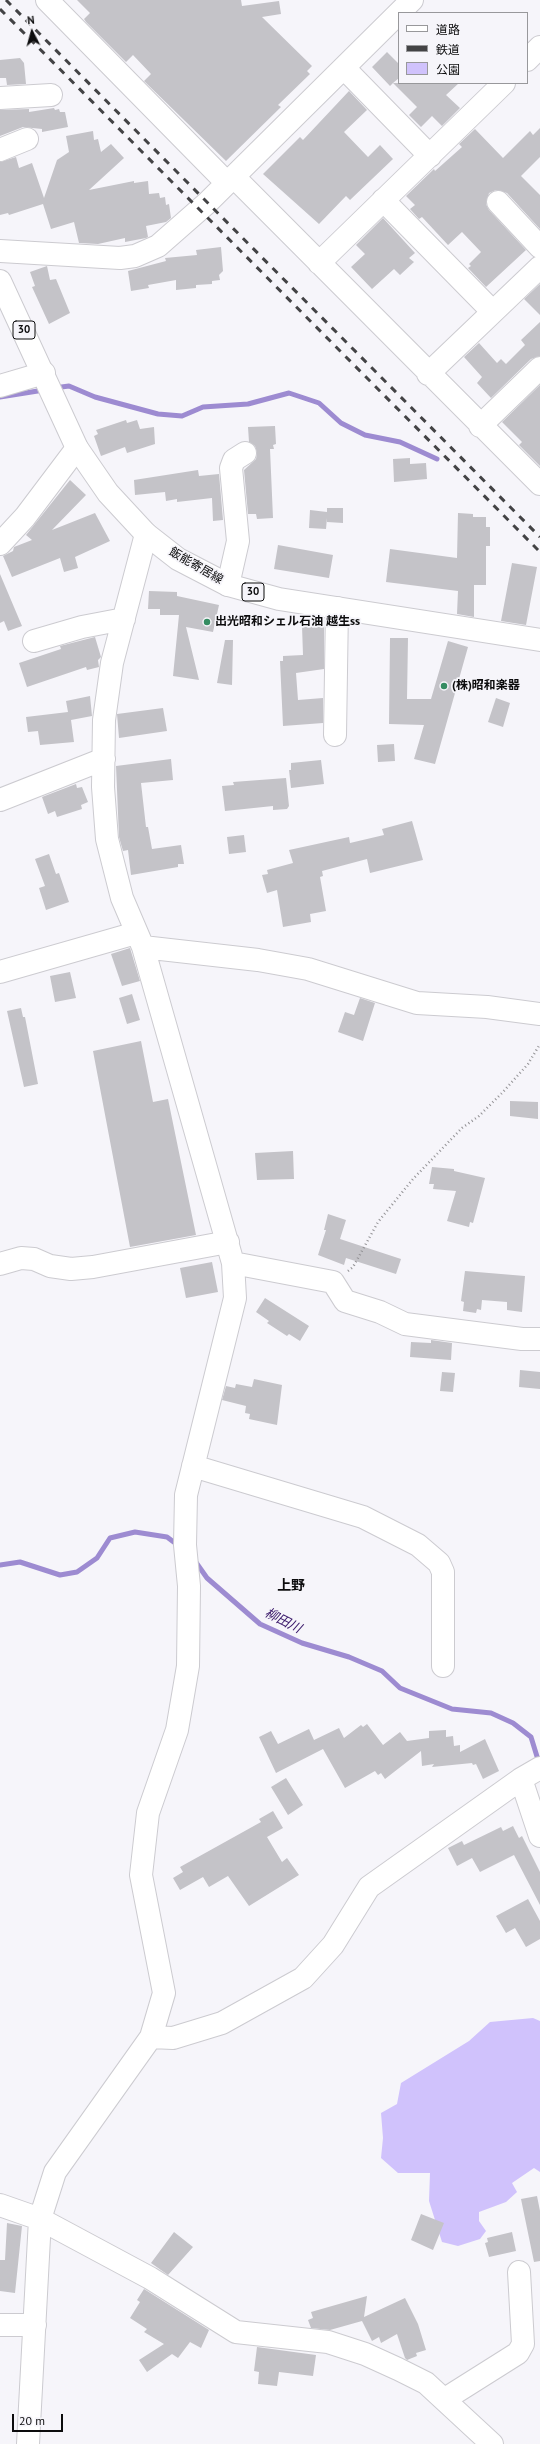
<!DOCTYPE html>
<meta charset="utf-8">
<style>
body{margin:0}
#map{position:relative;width:540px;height:2444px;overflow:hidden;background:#f6f5fa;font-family:"PT Sans","Noto Sans JP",sans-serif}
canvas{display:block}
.legend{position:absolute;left:398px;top:12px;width:130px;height:72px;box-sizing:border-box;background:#f6f5fa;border:1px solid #98989b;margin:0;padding:5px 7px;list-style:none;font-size:12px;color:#0c0c0d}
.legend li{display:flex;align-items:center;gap:8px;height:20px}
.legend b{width:20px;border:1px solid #98989b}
.north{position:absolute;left:12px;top:12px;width:40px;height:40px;-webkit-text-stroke:3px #f6f5fa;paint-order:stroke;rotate:354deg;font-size:11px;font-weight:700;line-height:16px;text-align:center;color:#0c0c0d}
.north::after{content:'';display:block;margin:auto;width:14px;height:18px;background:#0c0c0d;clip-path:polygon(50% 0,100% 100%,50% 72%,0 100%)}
.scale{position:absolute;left:12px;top:2414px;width:51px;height:18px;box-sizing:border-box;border:2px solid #0c0c0d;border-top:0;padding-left:5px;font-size:12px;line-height:14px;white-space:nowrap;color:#0c0c0d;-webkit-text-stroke:3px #f6f5fa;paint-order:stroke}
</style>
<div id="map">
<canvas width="540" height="2444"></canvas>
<ul class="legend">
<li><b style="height:5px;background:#fff"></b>道路</li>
<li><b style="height:5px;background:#434345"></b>鉄道</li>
<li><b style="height:11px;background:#d0c2fc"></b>公園</li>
</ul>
<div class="north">N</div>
<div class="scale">20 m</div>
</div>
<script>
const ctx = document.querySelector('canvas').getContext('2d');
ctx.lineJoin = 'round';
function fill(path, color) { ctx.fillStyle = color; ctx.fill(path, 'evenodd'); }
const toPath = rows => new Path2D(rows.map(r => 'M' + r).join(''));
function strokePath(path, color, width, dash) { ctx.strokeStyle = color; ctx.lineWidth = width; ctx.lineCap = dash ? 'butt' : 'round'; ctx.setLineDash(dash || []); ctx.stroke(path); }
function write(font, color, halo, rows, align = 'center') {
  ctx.font = font + ' "PT Sans","Noto Sans JP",sans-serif'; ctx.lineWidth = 3.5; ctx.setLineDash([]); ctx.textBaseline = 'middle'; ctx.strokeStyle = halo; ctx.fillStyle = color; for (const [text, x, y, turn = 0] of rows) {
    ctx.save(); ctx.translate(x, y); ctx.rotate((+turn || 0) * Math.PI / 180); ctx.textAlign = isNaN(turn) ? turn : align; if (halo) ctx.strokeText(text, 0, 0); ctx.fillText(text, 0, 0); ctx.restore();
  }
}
fill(toPath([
 [533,2018,540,2021,540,2172,534,2168,512,2183,517,2192,506,2202,479,2212,479,2221,486,2231,480,2239,458,2246,442,2242,429,2201,430,2173,398,2173,381,2158,383,2138,381,2113,397,2104,401,2083,469,2041,490,2022]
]), '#d0c2fc');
strokePath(toPath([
 [54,388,69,386,95,397,158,414,182,416,203,407,248,404,289,393,319,403,341,423,365,435,400,442,437,459],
 [0,397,44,390],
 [195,1561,207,1578,260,1624,302,1643,349,1657,382,1671,400,1688,452,1709,491,1713,513,1723,531,1737,539,1763],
 [0,1565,20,1562,60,1575,77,1572,97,1558,110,1538,135,1532,167,1537,179,1546]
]), '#9d8bd1', 5);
fill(toPath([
 [77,0,241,0,242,6,279,1,281,14,262,17,312,66,307,71,310,74,278,105,281,107,226,161,144,81,151,74,133,55,126,62,86,22,84,19,90,13],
 [387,52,399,64,399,78,393,83,459,83,446,95,460,108,442,126,432,116,421,127,409,115,417,107,393,83,390,86,372,67],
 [20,58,24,63,26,84,7,85,6,78,0,78,0,60],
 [349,91,367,110,344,132,368,157,380,145,393,159,350,200,346,196,319,224,263,174,300,137,303,140],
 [54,108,55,110,59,109,60,112,65,112,68,127,42,132,42,129,23,127,0,136,0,110,29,109,29,112],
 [540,128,540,157,521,176,540,195,540,229,507,193,496,190,489,193,486,204,489,210,526,250,486,287,468,268,471,266,469,264,481,252,462,232,448,245,422,217,419,219,410,209,415,205,406,196,434,169,435,171,462,147,459,144,475,129,503,158,530,131,533,135],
 [93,131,94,140,98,139,101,152,111,144,124,158,89,190,134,181,134,183,148,181,149,194,159,193,160,198,165,197,166,205,169,204,171,218,166,222,146,226,148,237,146,238,125,242,125,238,98,244,79,243,74,222,51,229,43,204,9,215,8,213,0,215,0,162,16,157,19,168,32,163,44,198,57,160,69,152,66,136],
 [383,218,415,253,409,258,414,262,400,275,394,269,372,289,351,267,365,254,356,245],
 [221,247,223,271,219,275,220,280,212,281,212,284,196,285,196,288,176,290,176,280,148,285,149,288,131,291,128,271,166,261,165,258,197,255,196,250],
 [47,266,50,280,56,279,70,313,49,324,32,287,35,286,30,272],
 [540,284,540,315,524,299],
 [540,322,540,356,531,359,491,398,477,383,482,377,464,357,479,343,497,363,501,359,506,364,525,345,521,340],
 [540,385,540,466,519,445,522,442,502,422],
 [126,420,127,423,137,420,140,429,154,427,155,444,127,453,125,447,101,456,94,436,98,434,96,430],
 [275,426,276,444,273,445,274,449,270,449,273,518,257,519,256,514,248,514,244,470,256,459,257,453,255,446,249,442,248,427],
 [410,458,410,464,426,463,427,479,394,482,393,459],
 [198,470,199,476,219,474,223,520,213,521,212,498,177,502,177,499,166,501,165,492,135,495,134,480],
 [70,480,86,495,52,530,95,513,110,541,75,557,78,568,64,572,60,558,12,577,3,556,13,551,14,547,32,540,26,535],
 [327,508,343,508,343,523,327,522,327,518,326,529,309,528,310,510,327,512],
 [458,513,473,514,473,517,486,517,486,527,490,527,490,546,486,546,486,585,474,585,474,617,457,614,458,591,386,582,390,549,457,558],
 [278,545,333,555,329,578,274,569],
 [512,563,537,567,526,625,501,621],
 [0,574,22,626,8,631,4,621,0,623],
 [149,591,177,592,177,596,219,605,213,632,186,627,199,680,173,676,179,615,160,615,160,609,148,609],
 [302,626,324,626,324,669,296,673,298,700,323,698,323,723,283,726,280,661,283,661,283,656,303,655],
 [95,637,101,657,98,660,99,667,87,670,86,667,27,687,19,663,61,649,60,646],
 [390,638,408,638,407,699,431,699,448,641,468,647,435,764,414,759,424,725,389,724],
 [225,640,233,640,232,685,217,683],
 [90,696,92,716,71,720,74,742,40,745,38,731,28,732,26,717,68,712,66,701],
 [496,698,510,703,503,727,488,722],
 [163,708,167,731,119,738,117,714],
 [394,744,395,761,378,762,377,745],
 [171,759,173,780,141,783,146,827,148,827,152,849,181,845,184,864,178,864,178,867,131,875,128,850,123,851,119,837,116,766],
 [321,760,324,784,291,788,289,770,291,770,291,763],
 [286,778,289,806,287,809,273,810,273,806,225,811,222,786,234,785,233,782],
 [76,784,77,788,82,787,88,802,81,805,82,809,57,817,55,811,48,814,42,797],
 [412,821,423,860,370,873,367,859,322,871,323,876,320,877,326,911,310,914,311,922,283,927,277,890,267,893,262,875,268,874,267,870,293,863,289,850,349,837,350,843,384,835,382,829],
 [244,835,246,852,229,854,227,837],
 [49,854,56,874,59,873,69,902,46,910,39,888,45,886,35,859],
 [130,948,140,981,122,986,111,954],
 [70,972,76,998,55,1002,50,976],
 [132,994,140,1020,127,1024,119,998],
 [360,998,375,1003,363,1041,338,1032,345,1012,354,1015],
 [21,1008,23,1017,25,1017,38,1084,24,1087,7,1011],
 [141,1041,153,1102,168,1099,196,1235,130,1247,93,1051],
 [510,1101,538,1102,538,1119,510,1116],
 [293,1151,294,1179,257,1180,255,1153],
 [432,1167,454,1169,454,1171,485,1178,473,1223,470,1222,469,1227,447,1221,456,1191,433,1189,434,1184,429,1184],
 [328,1214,346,1220,340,1239,401,1259,396,1274,346,1258,344,1265,318,1255,326,1230,324,1230],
 [212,1262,218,1292,186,1298,180,1268],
 [465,1271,525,1276,522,1312,507,1310,507,1302,482,1300,481,1310,477,1309,476,1313,463,1311,464,1302,461,1301],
 [265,1298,309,1326,300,1341,289,1334,287,1336,267,1323,269,1321,256,1312],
 [431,1340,452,1343,451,1360,410,1357,411,1342,431,1343],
 [520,1370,540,1372,540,1389,519,1387],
 [442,1372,455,1373,453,1392,440,1391],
 [254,1379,282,1385,277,1425,249,1419,250,1414,245,1413,246,1406,222,1400,226,1386,235,1388,236,1384,252,1387],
 [367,1724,383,1745,400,1732,407,1741,429,1738,429,1731,446,1730,446,1737,453,1736,454,1746,460,1745,460,1752,485,1739,499,1771,483,1779,476,1764,473,1765,472,1763,432,1767,434,1764,422,1766,421,1751,385,1779,381,1773,378,1775,375,1771,345,1788,323,1749,276,1773,259,1737,271,1731,278,1744,309,1729,314,1740,339,1728,344,1738,361,1725,363,1727],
 [286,1778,303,1805,288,1815,271,1787],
 [273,1811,283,1828,267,1837,282,1862,287,1858,299,1875,249,1906,228,1876,209,1887,203,1877,180,1890,173,1878,183,1872,180,1867,261,1822,259,1819],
 [513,1826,519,1838,522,1836,540,1872,540,1905,514,1855,480,1872,472,1858,457,1866,448,1848,462,1841,464,1845,501,1827,503,1831],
 [528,1899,540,1921,540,1939,526,1947,515,1928,506,1933,496,1916],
 [537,2196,540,2211,540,2261,534,2262,521,2199],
 [421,2214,444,2223,433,2250,411,2240],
 [7,2223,22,2226,15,2293,0,2291,0,2260,5,2260],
 [174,2232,193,2247,168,2275,151,2263],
 [512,2232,516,2251,489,2257,485,2243,488,2242,487,2238],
 [144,2289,209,2330,201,2348,190,2342,178,2358,172,2354,147,2372,139,2360,164,2344,144,2332,147,2329,130,2318,140,2302,137,2300],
 [367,2296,364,2317,405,2298,418,2324,426,2350,416,2353,417,2356,407,2360,405,2358,397,2334,381,2343,379,2337,372,2341,362,2321,330,2330,311,2328,308,2320,313,2318,311,2312],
 [257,2347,316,2355,313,2376,279,2372,277,2386,258,2384,259,2372,254,2371]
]), '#c4c3c8');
const minor = toPath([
 [47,0,227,183],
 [527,60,540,47],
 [344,68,430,156],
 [0,98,51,95],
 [0,150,27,139],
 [234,177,540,484],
 [383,200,492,311],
 [498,202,540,247],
 [0,251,120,258,135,256,158,246,207,203,412,0],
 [319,263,504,83],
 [428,374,540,267],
 [0,386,44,373],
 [480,426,540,368],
 [0,544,25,517,77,448],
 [228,585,238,541,231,468,234,460,245,453],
 [34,641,82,627,124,619],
 [335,735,337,608],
 [0,800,104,759],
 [143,947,258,960,308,969,417,1003,487,1007,540,1014],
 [0,972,136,933],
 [233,1263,333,1282,345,1301,380,1312,405,1324,522,1339,540,1339],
 [0,1264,21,1258,34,1259,50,1266,71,1269,93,1267,228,1242],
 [193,1466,363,1517,418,1545,439,1563,443,1572,443,1666],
 [521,1779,540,1836],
 [151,2037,173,2038,222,2023,303,1978,333,1945,369,1887,521,1779,540,1768],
 [0,2205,40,2219,150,2278,236,2332,328,2342,365,2354,398,2369,426,2383,492,2444],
 [0,2325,35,2325],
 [445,2399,518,2353,523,2344,519,2272],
 [28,2444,40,2219,55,2172,151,2037,164,1993,141,1875,148,1813,177,1730,188,1666,189,1586,185,1545,186,1495,235,1298,233,1263,143,947,122,898,107,839,103,787,104,720,112,663,146,534]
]);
const major = toPath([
 [0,281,77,448,108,493,146,534,178,559,228,585,279,599,540,640]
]);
strokePath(minor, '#cccbd0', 24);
strokePath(major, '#cccbd0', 24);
strokePath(toPath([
 [348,1271,353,1267,378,1222,413,1179,462,1128,479,1116,502,1093,528,1064,540,1044]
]), '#939295', 2.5, [1, 3]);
strokePath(minor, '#fff', 22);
strokePath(major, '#fff', 22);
strokePath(toPath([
 [6,0,540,537],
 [0,9,540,552]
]), '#434345', 3, [7, 7]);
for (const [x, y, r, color] of [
 [207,622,4,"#348c61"],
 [444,686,4,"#348c61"]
]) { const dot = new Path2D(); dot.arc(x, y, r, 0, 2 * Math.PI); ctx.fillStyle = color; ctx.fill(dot); strokePath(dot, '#f6f5fa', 1.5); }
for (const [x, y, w] of [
 [24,330,22],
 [253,592,22]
]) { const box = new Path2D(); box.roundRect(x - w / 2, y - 9, w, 18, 3); ctx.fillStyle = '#f6f5fa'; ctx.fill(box); strokePath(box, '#0c0c0d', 1); }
write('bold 11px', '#0c0c0d', null, [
 ["30",24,330],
 ["30",253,592]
]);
write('12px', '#0c0c0d', '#f6f5fa', [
 ["飯能寄居線",196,566,30]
]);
write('bold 12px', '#0c0c0d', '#f6f5fa', [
 ["出光昭和シェル石油 越生ss",215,622],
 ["(株)昭和楽器",452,686]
], 'left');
write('italic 13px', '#371668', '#f6f5fa', [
 ["柳田川",283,1621,27]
]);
write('bold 14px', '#0c0c0d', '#f6f5fa', [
 ["上野",291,1586]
]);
</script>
